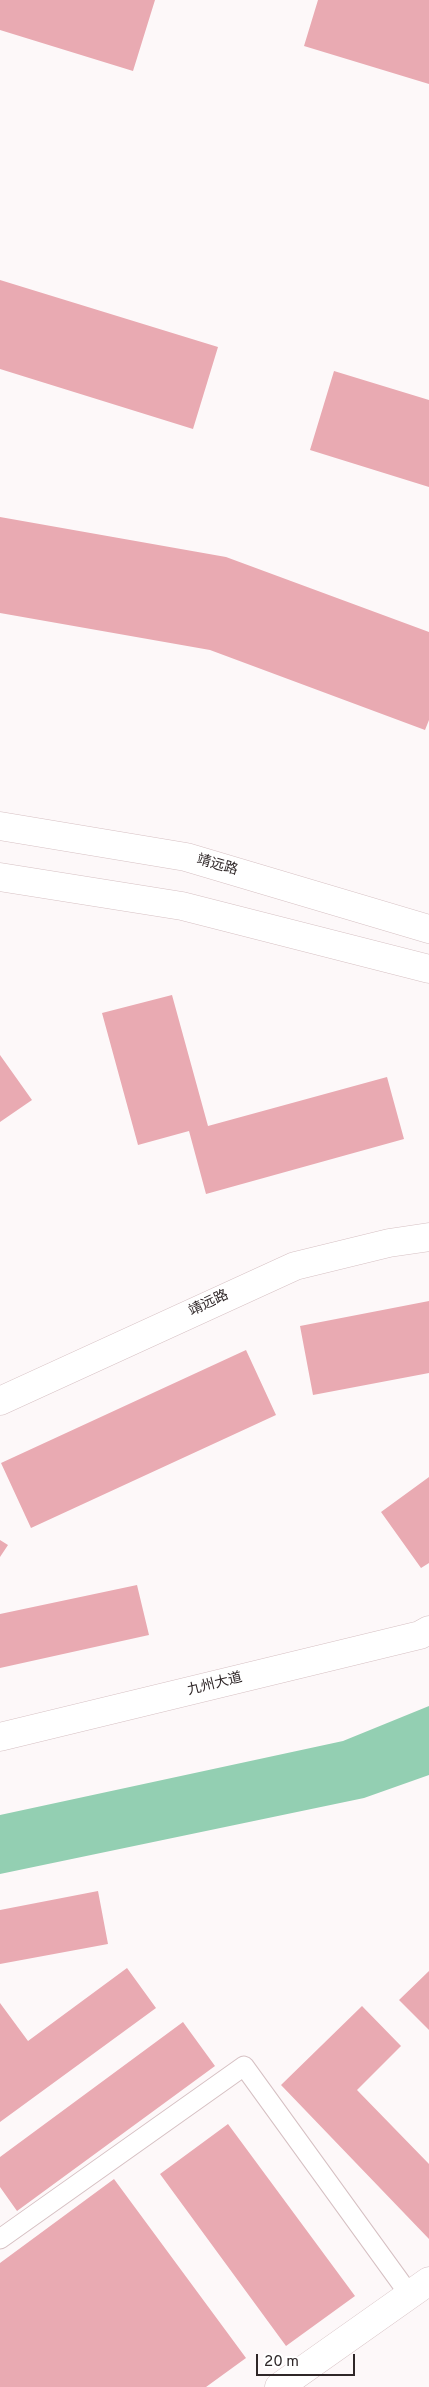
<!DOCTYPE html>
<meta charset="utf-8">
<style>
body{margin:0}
#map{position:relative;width:429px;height:2387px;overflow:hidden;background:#fdf8f9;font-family:Overpass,sans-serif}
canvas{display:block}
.scale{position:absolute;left:256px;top:2354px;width:99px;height:22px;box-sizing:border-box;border:2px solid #2f2728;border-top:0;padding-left:6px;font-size:15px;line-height:18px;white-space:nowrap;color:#2f2728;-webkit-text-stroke:4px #fff;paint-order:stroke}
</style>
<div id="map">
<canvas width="429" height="2387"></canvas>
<div class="scale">20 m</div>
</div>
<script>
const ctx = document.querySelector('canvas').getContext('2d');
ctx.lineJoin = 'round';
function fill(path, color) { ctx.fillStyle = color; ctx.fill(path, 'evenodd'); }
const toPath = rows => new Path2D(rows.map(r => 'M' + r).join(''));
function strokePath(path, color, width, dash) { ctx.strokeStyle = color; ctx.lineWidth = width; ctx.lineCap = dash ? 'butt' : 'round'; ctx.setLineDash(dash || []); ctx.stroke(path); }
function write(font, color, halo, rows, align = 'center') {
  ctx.font = font + ' Overpass,"Noto Sans SC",sans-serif'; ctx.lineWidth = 4; ctx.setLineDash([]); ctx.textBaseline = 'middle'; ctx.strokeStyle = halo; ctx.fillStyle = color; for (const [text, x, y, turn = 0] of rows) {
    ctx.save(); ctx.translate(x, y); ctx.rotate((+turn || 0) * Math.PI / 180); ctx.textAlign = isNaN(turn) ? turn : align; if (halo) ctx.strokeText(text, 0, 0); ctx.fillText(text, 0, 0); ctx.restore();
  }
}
fill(toPath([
 [429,1706,429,1775,364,1798,0,1874,0,1815,343,1741]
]), '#93cfb2');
fill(toPath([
 [0,0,155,0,133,71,0,30],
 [318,0,429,0,429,84,304,46],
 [0,280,218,347,193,429,0,369],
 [334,371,429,400,429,487,310,450],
 [0,517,226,557,429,632,429,720,425,730,210,650,0,613],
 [172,995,208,1126,387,1077,404,1139,206,1194,189,1131,138,1145,102,1013],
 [0,1055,32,1100,0,1122],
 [429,1301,429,1373,313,1395,300,1326],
 [246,1350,276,1415,31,1528,1,1463],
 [429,1477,429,1563,421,1568,381,1512],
 [0,1540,8,1545,0,1557],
 [137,1585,149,1635,0,1668,0,1614],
 [98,1891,108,1944,0,1964,0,1910],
 [127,1968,156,2008,0,2122,0,2003,28,2041],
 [429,1971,429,2030,399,2000],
 [362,2006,401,2046,357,2090,429,2164,429,2239,281,2085],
 [183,2022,215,2066,17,2211,0,2187,0,2157],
 [228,2124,355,2296,286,2346,160,2174],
 [114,2179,246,2358,206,2387,0,2387,0,2263]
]), '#e9aab2');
const lane = toPath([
 [0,2239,244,2066,409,2294]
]);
const street = toPath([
 [0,1401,295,1266,389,1243,429,1237],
 [279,2387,429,2281]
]);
const secondary = toPath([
 [0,826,186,857,429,929],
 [0,877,182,906,429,969],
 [0,1737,420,1635,429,1630]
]);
strokePath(lane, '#d6c0c3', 21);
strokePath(street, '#d6c0c3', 29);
strokePath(secondary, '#d6c0c3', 29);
strokePath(lane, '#fff', 19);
strokePath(street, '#fff', 28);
strokePath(secondary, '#fff', 28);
write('14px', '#2f2728', '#fff', [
 ["靖远路",217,866,16],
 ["靖远路",209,1304,-25],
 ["九州大道",215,1685,-14]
]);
</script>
